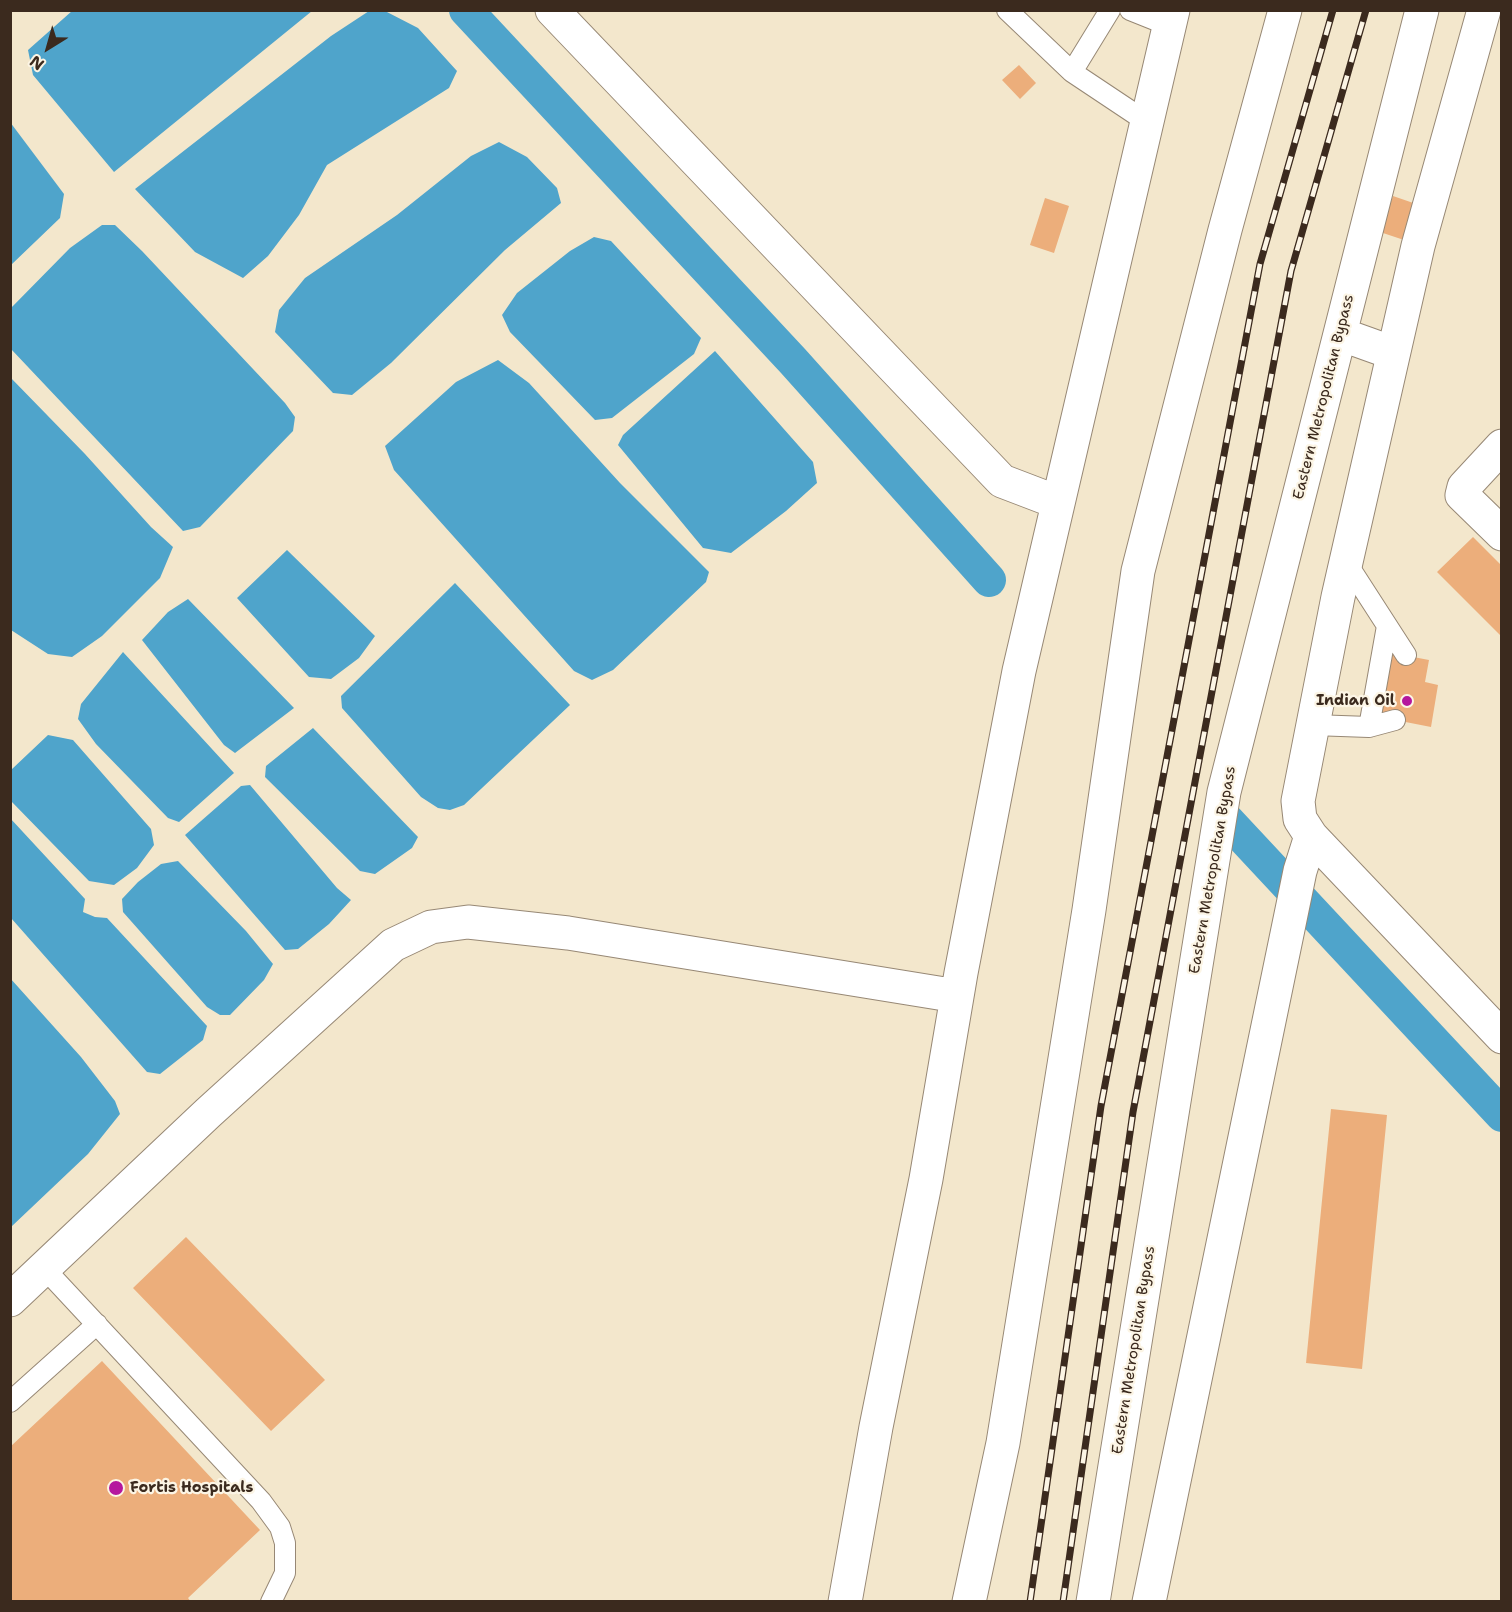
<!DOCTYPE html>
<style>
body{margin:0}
#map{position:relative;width:1512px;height:1612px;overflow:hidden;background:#f3e7cc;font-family:"Shantell Sans",sans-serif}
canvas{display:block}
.frame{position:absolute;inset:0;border:12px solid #3b2a1e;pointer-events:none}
.north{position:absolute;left:18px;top:18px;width:60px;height:60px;-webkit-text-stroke:4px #fcf5e5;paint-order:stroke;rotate:217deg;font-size:16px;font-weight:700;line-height:24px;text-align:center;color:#3b2a1e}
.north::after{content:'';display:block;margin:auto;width:21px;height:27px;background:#3b2a1e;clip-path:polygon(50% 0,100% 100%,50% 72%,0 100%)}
</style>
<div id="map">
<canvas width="1512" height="1612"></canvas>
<div class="frame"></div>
<div class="north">N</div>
</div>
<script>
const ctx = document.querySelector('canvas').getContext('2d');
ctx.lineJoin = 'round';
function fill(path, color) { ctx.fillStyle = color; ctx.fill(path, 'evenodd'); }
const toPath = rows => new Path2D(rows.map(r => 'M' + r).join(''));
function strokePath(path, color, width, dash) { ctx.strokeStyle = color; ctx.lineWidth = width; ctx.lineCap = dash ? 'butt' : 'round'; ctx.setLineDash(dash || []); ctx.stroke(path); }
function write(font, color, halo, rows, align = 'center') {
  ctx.font = font + ' "Shantell Sans",sans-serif'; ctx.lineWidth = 4.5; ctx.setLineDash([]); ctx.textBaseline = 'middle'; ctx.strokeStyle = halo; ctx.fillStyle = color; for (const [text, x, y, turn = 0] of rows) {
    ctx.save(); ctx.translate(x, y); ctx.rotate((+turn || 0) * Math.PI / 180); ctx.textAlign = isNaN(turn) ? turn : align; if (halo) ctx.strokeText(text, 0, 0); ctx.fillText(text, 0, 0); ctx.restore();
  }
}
fill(toPath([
 [72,11,72,10,312,11,114,172,33,75,28,50],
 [369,11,385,11,418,28,457,71,449,88,327,165,299,215,268,256,243,278,195,252,135,189,331,36],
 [10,122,64,194,60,218,11,265],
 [499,142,527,157,557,188,561,203,505,250,391,363,352,395,333,393,275,332,279,310,305,278,397,215,471,156],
 [102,225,115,225,142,251,285,403,295,417,293,431,200,527,183,531,11,349,11,308,70,248],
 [594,237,611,241,701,338,694,354,612,418,595,420,510,332,502,315,517,293,570,251],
 [715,351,813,462,817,483,786,511,731,553,703,548,618,445,623,435],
 [498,360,529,383,620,483,709,572,706,582,613,670,592,680,574,671,394,470,385,446,456,382],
 [10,377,85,454,151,527,173,547,160,578,102,636,72,657,48,654,11,630],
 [287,550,375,636,359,658,331,679,309,677,237,598],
 [455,583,570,705,464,805,450,810,438,808,421,797,342,708,341,696],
 [188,599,294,708,235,753,224,745,142,640,168,612],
 [123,652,234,773,179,822,168,818,96,744,78,719,81,704],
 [313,728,418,837,412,848,375,874,360,871,265,777,266,766],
 [48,735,73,740,151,829,154,845,137,868,114,885,89,881,11,801,11,770],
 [250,785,337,888,351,900,329,924,298,949,285,950,185,835,241,786],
 [10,818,85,899,83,912,95,917,107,918,207,1026,203,1040,160,1074,147,1072,11,918],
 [178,861,246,931,273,964,264,980,230,1015,220,1015,207,1007,123,912,122,899,138,882,161,864],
 [10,978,81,1057,115,1101,120,1114,88,1154,11,1227]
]), '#4fa4cb');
strokePath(toPath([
 [466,10,793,361,989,580],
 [1225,818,1502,1115]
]), '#4fa4cb', 34);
fill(toPath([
 [1019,65,1036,83,1020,99,1002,80],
 [1393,196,1422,206,1410,242,1380,232],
 [1045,198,1069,206,1054,253,1030,245],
 [1473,537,1502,566,1502,637,1437,572],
 [1387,652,1429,660,1425,682,1438,685,1431,727,1375,716],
 [1331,1109,1387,1115,1362,1369,1306,1363],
 [186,1237,325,1380,271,1431,133,1288],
 [102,1361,260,1530,188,1598,191,1602,10,1602,10,1447]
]), '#ecae7b');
const service = toPath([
 [1007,10,1072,72,1110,10],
 [1130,10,1170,26],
 [1072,72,1147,122],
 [1346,562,1406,655],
 [1313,725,1369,727,1395,720],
 [1369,727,1387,626],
 [44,1268,261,1501,280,1527,285,1543,285,1573,271,1602],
 [10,1402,97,1324]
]);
const minor = toPath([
 [552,10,1002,481,1057,502],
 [1484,10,1418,246,1338,597,1298,801,1300,819,1311,836,1502,1037],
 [1502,446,1464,487,1462,495,1502,534],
 [10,1300,208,1113,393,945,431,927,468,922,568,933,957,996],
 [845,1602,876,1427,926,1179,961,973,1019,671,1173,10],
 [1149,1602,1300,871,1311,836]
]);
const primary = toPath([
 [1340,334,1393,353],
 [969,1602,1003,1443,1089,910,1138,571,1225,230,1285,10],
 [1093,1602,1224,792,1422,10]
]);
strokePath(service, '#978875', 22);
strokePath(minor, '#978875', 35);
strokePath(primary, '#978875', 35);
strokePath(service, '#fff', 20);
strokePath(minor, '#fff', 33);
strokePath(primary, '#fff', 33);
const rail = toPath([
 [1030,1602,1101,1106,1260,264,1333,10],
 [1063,1602,1133,1112,1291,271,1366,10]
]);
strokePath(rail, '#3b2a1e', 7);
strokePath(rail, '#fcf5e5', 4.5, [14]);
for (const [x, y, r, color] of [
 [1407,701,6,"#b5179e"],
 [116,1488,8,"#b5179e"]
]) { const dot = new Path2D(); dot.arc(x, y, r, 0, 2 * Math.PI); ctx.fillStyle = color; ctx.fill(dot); strokePath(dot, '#fcf5e5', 2); }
write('15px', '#3b2a1e', '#fcf5e5', [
 ["Eastern Metropolitan Bypass",1324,397,-76],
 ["Eastern Metropolitan Bypass",1213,870,-80],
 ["Eastern Metropolitan Bypass",1134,1350,-81]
]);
write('bold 15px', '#3b2a1e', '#fcf5e5', [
 ["Indian Oil",1395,701],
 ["Fortis Hospitals",130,1488,"left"]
], 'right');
</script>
